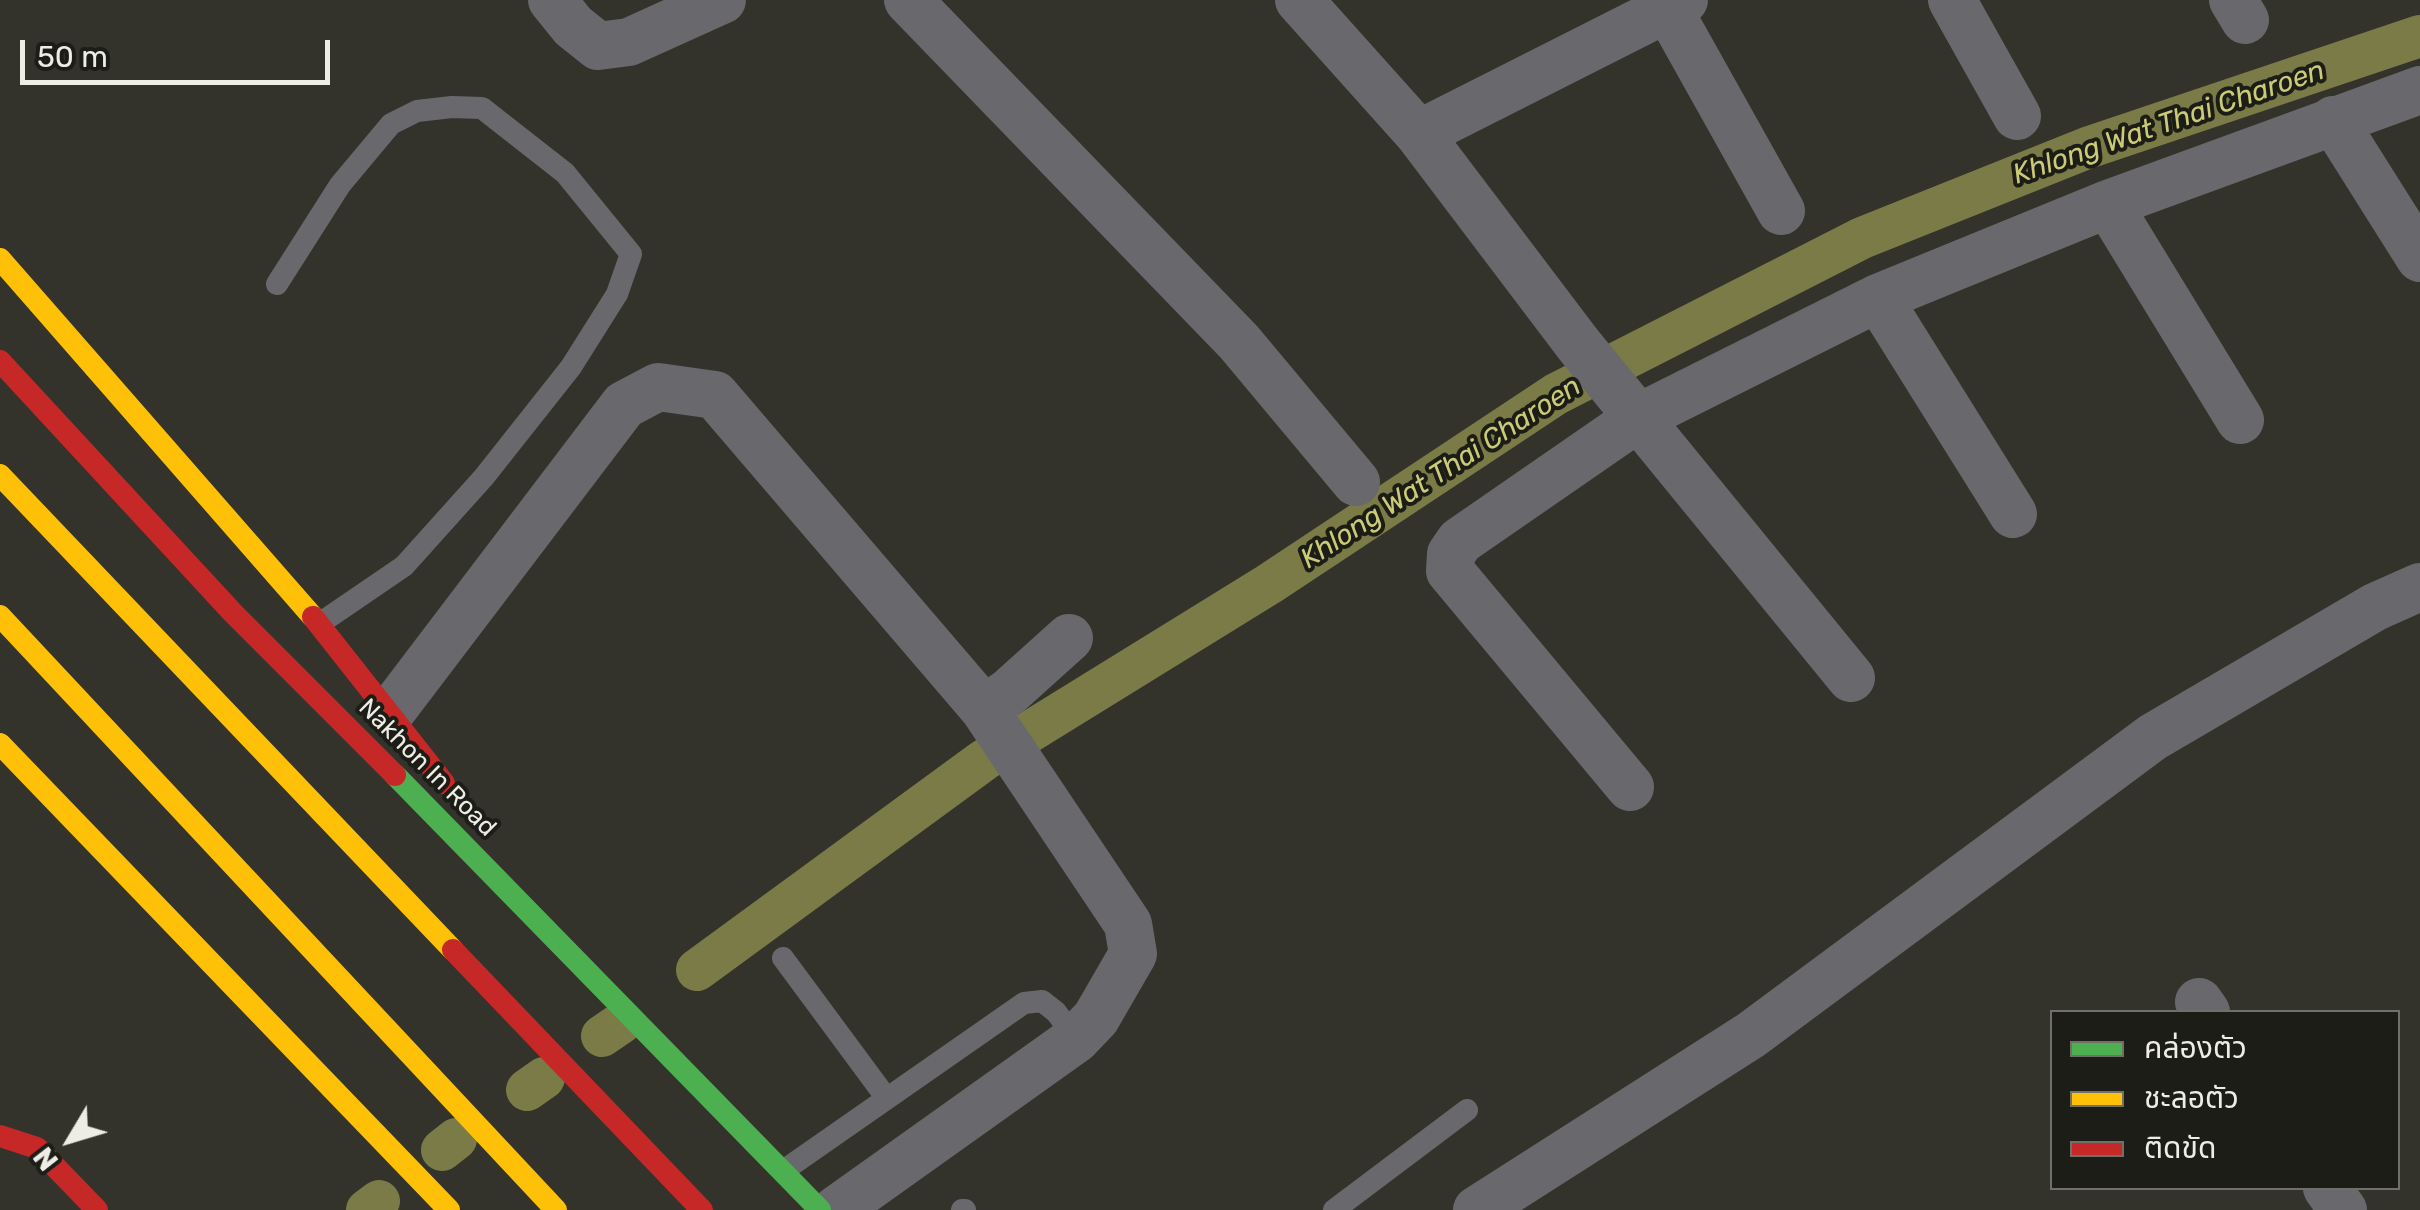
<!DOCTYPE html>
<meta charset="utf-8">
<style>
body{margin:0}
#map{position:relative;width:2420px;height:1210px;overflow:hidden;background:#33332c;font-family:Rubik,"Noto Sans Thai",sans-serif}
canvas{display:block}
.legend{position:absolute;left:2050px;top:1010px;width:350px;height:180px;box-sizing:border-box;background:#1d1d17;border:2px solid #707069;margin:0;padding:12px 18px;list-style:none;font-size:30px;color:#edede5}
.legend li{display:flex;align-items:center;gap:20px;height:50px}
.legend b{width:50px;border:2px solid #707069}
.north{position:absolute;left:20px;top:1090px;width:100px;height:100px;-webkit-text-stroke:8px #1d1d17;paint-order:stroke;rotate:232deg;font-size:28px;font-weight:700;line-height:40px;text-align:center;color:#edede5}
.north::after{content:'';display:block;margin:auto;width:35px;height:45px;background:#edede5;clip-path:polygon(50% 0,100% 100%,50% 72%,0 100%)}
.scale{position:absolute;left:20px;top:40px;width:310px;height:45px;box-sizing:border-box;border:5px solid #edede5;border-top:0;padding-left:12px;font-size:30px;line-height:35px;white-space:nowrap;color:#edede5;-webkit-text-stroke:8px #1d1d17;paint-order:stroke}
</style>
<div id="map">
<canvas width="2420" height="1210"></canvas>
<ul class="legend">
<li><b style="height:12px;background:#4caf50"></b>คล่องตัว</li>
<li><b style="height:12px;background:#ffc107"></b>ชะลอตัว</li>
<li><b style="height:12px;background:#c62828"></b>ติดขัด</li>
</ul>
<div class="north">N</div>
<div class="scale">50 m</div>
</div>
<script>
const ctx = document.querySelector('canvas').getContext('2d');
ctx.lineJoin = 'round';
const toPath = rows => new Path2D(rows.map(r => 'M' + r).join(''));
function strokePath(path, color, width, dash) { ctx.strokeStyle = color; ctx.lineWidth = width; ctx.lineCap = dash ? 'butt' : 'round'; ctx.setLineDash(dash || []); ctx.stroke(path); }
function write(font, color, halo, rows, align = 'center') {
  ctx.font = font + ' Rubik,sans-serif'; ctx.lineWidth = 8; ctx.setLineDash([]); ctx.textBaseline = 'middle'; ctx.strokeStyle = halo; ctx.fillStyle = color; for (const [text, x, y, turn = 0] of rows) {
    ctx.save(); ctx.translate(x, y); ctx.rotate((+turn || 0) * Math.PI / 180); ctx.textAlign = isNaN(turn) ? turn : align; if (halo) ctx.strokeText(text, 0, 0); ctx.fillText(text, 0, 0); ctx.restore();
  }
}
strokePath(toPath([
 [697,970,984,760,1269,584,1556,394,1862,238,2087,148,2420,36],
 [602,1036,621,1023],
 [527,1090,544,1078],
 [442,1150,456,1139],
 [367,1210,379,1201]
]), '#7b7b48', 42);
strokePath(toPath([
 [277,284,340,185,391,124,417,111,452,107,482,108,565,173,631,254,617,294,571,367,484,477,404,566,319,624],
 [783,958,885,1096],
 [783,1171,1024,1003,1042,1001,1056,1012,1076,1039],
 [962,1210,965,1210],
 [1334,1210,1467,1110]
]), '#69686d', 22);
strokePath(toPath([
 [552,0,573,26,598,46,629,42,722,0],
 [908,0,1239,342,1356,482],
 [1299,0,1419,134,1578,344,1851,678],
 [1663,0,1781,211],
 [1952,0,2017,116],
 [2233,0,2245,20],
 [2333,120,2420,258],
 [1419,134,1684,0],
 [2108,204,2240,420],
 [1878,298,2013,514],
 [390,713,624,405,658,387,715,395,984,709,1009,692,1069,638],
 [1630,787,1450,571,1451,554,1460,541,1638,418,1878,298,2108,204,2420,90],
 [2199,1002,2206,1012],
 [2327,1188,2343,1210],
 [836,1210,1076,1039,1096,1018,1133,954,1128,924,984,709],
 [1477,1210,1751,1035,2153,737,2375,607,2420,587]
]), '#69686d', 48);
strokePath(toPath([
 [395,775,820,1210]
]), '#4caf50', 22);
strokePath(toPath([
 [0,259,313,617],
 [0,475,453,950],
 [0,616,556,1210],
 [0,744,449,1210]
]), '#ffc107', 22);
strokePath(toPath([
 [0,361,233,613,395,775],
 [313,617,444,783],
 [453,950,702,1210],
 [0,1136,37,1148,97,1210]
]), '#c62828', 22);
write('25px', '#edede5', '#1d1d17', [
 ["Nakhon In Road",427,768,45]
]);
write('italic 28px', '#caca77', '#1d1d17', [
 ["Khlong Wat Thai Charoen",2169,123,-19],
 ["Khlong Wat Thai Charoen",1441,473,-33]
]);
</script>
